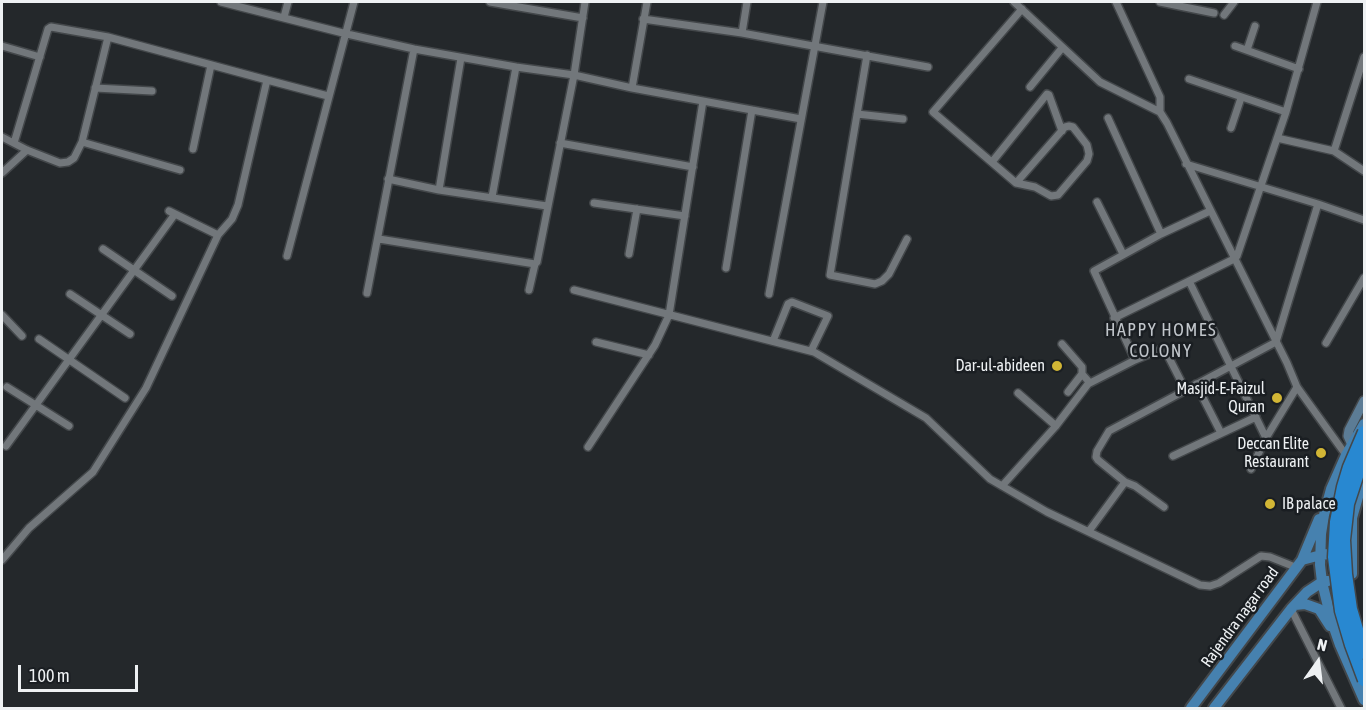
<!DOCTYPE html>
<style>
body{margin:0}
#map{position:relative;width:1366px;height:710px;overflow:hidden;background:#24282b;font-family:"Asap Condensed",sans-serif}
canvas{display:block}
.frame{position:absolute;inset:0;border:3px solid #eef1f3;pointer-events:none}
.north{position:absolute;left:1288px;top:632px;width:60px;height:60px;-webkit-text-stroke:4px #1a1e22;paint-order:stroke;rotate:14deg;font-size:16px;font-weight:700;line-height:24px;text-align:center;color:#eef1f3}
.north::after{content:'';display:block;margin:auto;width:21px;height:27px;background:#eef1f3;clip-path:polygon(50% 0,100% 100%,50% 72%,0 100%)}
.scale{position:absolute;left:18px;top:665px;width:120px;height:27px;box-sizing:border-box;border:3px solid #eef1f3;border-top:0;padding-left:8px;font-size:18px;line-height:21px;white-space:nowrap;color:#eef1f3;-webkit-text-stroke:4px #1a1e22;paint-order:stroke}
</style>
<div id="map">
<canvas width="1366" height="710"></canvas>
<div class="frame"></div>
<div class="north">N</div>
<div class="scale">100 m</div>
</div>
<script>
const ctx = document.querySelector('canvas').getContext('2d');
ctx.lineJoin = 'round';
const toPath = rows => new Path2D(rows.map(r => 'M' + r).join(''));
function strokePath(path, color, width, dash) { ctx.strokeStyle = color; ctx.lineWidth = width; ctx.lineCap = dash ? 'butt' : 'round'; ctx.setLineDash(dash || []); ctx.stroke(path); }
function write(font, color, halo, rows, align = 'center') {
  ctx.font = font + ' "Asap Condensed",sans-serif'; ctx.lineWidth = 5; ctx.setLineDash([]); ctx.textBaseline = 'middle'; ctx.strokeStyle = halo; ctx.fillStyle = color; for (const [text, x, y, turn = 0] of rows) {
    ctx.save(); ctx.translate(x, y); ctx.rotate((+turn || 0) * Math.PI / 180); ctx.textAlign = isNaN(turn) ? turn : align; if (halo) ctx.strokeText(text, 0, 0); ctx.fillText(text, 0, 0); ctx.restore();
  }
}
const street = toPath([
 [221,2,347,34,414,49,516,67,574,75,632,88,801,119],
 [490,2,583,18],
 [1014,2,1100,82,1160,112,1167,123,1287,363,1297,387,1346,455],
 [1116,2,1160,97,1160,112],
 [1160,2,1214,13],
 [1224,15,1234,2],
 [284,17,288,2],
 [643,19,742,33,747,2],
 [742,33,928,67],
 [108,37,82,142,180,170],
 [2,46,40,57],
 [1235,46,1299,69],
 [1247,50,1255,26],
 [867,55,830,275,875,284,882,281,889,274,907,239],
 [1189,79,1286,112],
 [1030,87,1062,48],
 [95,88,152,91],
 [632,88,647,2],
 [857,114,903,119],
 [1108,118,1161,234],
 [1231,128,1241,98],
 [2,137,27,150,60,163,68,162,74,158,82,142],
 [1277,138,1334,151,1364,171],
 [14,143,48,29,51,27,108,37,267,80],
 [560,143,693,167],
 [193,149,211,65],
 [1334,151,1364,57],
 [992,162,1047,94,1049,95,1062,131],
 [1186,164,1318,204,1364,220],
 [2,173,27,150],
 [388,179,439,190,547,206],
 [1016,183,1065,127,1069,126,1073,127,1087,145,1089,154,1087,161,1058,195,1051,196,1035,187,1016,183,933,112,1022,9],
 [439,190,461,58],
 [492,197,516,67],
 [1097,202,1123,254],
 [594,203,685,216],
 [218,235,232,219,238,205,267,80,328,96],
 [379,239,535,264,537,262,574,75,585,2],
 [103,249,172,296],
 [629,254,637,209],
 [287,256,354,2],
 [726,268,752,110],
 [1189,281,1266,438],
 [529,290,535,264],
 [574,290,814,352,926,418,990,479,1047,512,1200,585,1210,586,1219,583,1261,556,1270,557,1295,567],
 [367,293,414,49],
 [70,294,130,334],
 [769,294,823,2],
 [2,315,22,336],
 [1114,318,1234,259,1237,256,1286,112,1317,2],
 [39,339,125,398],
 [773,341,788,304,792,302,828,316,811,351],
 [596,342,649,355],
 [1326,343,1364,278],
 [1062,344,1082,367,1082,374,1090,383],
 [1135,360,1094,271,1161,234,1210,211],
 [1196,384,1221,433],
 [7,387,69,426],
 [1068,392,1082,374],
 [1018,393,1056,426],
 [6,446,175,214],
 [588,447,655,345,669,315,703,101],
 [1173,456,1256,417],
 [1251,469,1266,438,1297,387],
 [1002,486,1055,427,1088,384,1135,360,1164,348,1185,389],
 [1164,507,1135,486,1125,482,1098,460,1096,457,1097,451,1109,431,1276,342,1318,204],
 [1089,531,1125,482],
 [2,560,29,528,93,472,146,388,218,235,169,211],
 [1291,609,1341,708]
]);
const secondary = toPath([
 [1352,445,1348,436,1349,430,1364,401]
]);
const primary = toPath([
 [1364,424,1346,455,1331,489,1324,515,1321,534,1320,565,1322,582,1331,619,1340,645,1364,700],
 [1302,560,1319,519],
 [1352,574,1352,518,1364,476],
 [1295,605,1305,604,1319,609,1330,626],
 [1191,708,1302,560,1321,555,1352,551],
 [1214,708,1291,609,1307,592,1322,582,1328,581]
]);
strokePath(street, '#43474a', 10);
strokePath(secondary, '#43474a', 12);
strokePath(primary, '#43474a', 14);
strokePath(street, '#72777b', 7);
strokePath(secondary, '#5c7c95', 9);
strokePath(primary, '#4681af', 10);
const highwayBridge = toPath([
 [1364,432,1349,467,1343,487,1336,522,1334,557,1341,611,1351,645,1364,680],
 [1364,455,1348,504,1344,540,1346,574,1351,609,1364,653]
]);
strokePath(highwayBridge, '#43474a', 15, []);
strokePath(highwayBridge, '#2888d1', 12);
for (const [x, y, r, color] of [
 [1057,366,6,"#d2b635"],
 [1277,398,6,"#d2b635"],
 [1321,453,6,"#d2b635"],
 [1270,504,6,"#d2b635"]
]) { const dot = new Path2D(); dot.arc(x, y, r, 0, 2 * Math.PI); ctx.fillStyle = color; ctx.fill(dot); strokePath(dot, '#1a1e22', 2); }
write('16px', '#eef1f3', '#1a1e22', [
 ["Dar-ul-abideen",1045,366],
 ["Masjid-E-Faizul",1265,389],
 ["Quran",1265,407],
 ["Deccan Elite",1309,444],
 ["Restaurant",1309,462],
 ["IB palace",1282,504,"left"]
], 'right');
write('16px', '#eef1f3', '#1a1e22', [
 ["Rajendra nagar road",1240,617,-54]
]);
ctx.letterSpacing = '1.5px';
write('18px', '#c0c5ca', '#1a1e22', [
 ["HAPPY HOMES",1161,330],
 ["COLONY",1161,351]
]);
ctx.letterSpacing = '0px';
</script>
